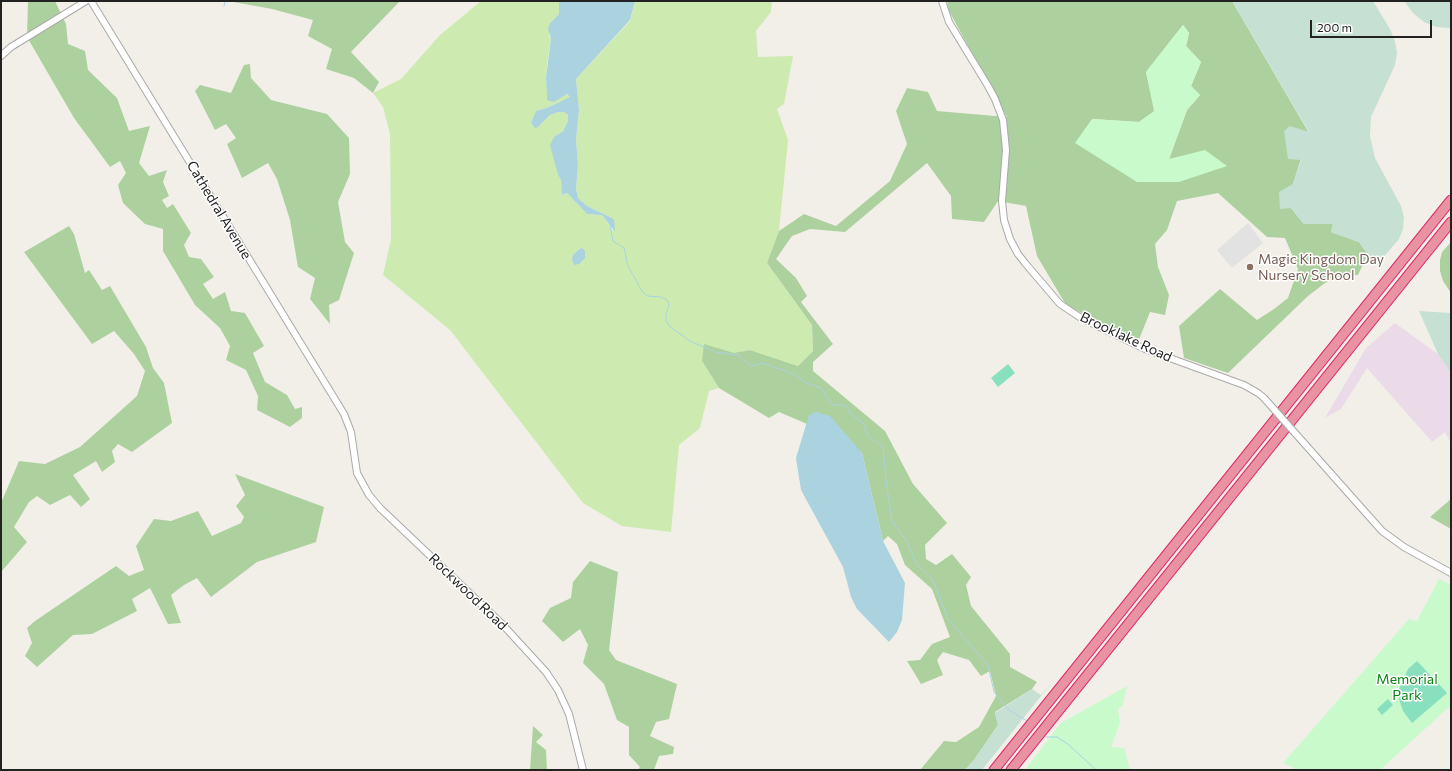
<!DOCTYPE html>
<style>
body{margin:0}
#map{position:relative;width:1452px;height:771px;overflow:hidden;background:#f2efe9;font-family:Commissioner,sans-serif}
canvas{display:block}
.frame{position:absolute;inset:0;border:2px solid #222;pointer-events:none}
.scale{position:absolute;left:1310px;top:20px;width:122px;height:18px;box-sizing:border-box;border:2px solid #222;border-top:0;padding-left:5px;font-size:12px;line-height:14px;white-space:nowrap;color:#222;-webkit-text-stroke:3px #fff;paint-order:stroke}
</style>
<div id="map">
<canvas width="1452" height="771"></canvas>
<div class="frame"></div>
<div class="scale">200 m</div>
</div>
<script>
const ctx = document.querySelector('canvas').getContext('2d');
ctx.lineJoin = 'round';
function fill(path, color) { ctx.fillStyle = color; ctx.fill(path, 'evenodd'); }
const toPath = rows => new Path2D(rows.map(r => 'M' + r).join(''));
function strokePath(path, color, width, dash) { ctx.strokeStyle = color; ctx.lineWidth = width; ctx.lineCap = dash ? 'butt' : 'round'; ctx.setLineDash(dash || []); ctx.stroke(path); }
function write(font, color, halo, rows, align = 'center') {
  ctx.font = font + ' Commissioner,sans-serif'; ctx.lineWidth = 3; ctx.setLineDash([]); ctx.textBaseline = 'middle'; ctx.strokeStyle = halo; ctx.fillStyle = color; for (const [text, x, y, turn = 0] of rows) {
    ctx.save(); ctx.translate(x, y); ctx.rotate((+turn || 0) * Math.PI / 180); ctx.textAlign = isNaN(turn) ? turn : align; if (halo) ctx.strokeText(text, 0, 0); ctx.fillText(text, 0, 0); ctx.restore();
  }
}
fill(toPath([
 [1395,323,1438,354,1451,373,1451,443,1445,432,1432,442,1367,368,1341,409,1325,418,1366,348]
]), '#ebdbe8');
fill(toPath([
 [481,1,559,1,559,14,550,23,549,36,551,39,547,65,546,83,571,97,549,107,536,111,531,124,538,127,550,115,558,112,564,112,568,115,568,121,563,131,554,137,556,163,558,175,561,180,563,195,567,193,587,214,602,215,614,232,614,219,587,206,578,198,576,189,578,165,576,139,579,110,576,79,630,21,635,1,772,1,771,12,756,31,758,57,793,56,784,104,777,109,788,140,779,231,767,263,812,325,813,351,798,366,750,350,702,361,719,388,709,391,700,428,679,445,671,532,622,526,583,503,450,330,383,275,391,239,390,134,383,107,373,93,401,79,440,35]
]), '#cdebb0');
fill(toPath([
 [28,1,55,1,66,24,68,44,85,51,88,70,117,98,129,131,150,126,139,163,149,176,167,170,163,182,169,196,162,200,167,208,173,204,191,233,184,245,189,257,201,259,214,277,203,284,213,299,225,292,231,311,245,313,264,346,253,353,265,382,287,395,295,409,302,407,302,418,290,427,257,410,258,396,246,370,226,360,230,346,220,328,195,305,163,251,163,229,145,224,123,203,118,185,126,173,120,161,110,167,74,118,27,37],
 [228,1,400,1,351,52,379,82,373,93,354,78,326,69,332,49,308,36,313,20,272,9],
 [947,1,1232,1,1309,133,1293,184,1291,208,1304,224,1333,224,1331,232,1359,242,1368,254,1358,275,1340,276,1325,283,1308,296,1228,373,1184,358,1179,326,1220,289,1257,320,1274,309,1288,298,1298,269,1285,238,1267,237,1218,193,1177,201,1167,230,1155,244,1158,267,1169,295,1165,315,1150,312,1138,342,1066,305,1037,256,1026,206,998,201,984,222,952,219,951,196,927,163,845,232,810,229,792,236,776,259,796,278,807,296,801,302,833,344,813,362,813,371,885,431,913,484,947,523,925,545,926,559,936,565,952,554,971,577,966,585,971,606,1010,654,1010,667,1037,682,1032,689,995,712,998,725,974,760,965,770,920,770,944,741,956,742,979,727,996,696,990,671,981,676,969,660,943,652,937,660,943,675,921,684,907,661,920,660,932,644,950,637,932,589,905,565,897,544,888,536,883,541,862,453,809,415,807,424,779,412,769,418,719,388,702,361,704,344,734,353,750,350,798,366,813,351,812,325,767,263,779,231,804,214,836,226,890,181,907,144,896,111,907,88,928,92,937,111,1007,117,949,11],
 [1183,25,1189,33,1186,46,1201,62,1191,86,1200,95,1187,110,1169,159,1092,119,1139,122,1155,111,1146,72],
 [250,64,251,78,271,100,327,114,349,138,350,174,338,202,345,242,354,253,339,300,329,305,330,324,310,299,315,278,298,267,290,220,277,179,268,163,242,178,227,144,236,138,226,124,215,130,195,91,200,85,231,93,244,65],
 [69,226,74,234,85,273,89,270,102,290,110,286,146,347,153,368,164,383,172,423,132,452,118,444,112,451,115,462,102,472,96,461,73,475,90,499,81,507,70,495,50,505,37,496,29,502,14,527,27,542,1,572,1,503,19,461,45,464,80,447,137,396,145,371,134,354,114,331,92,344,24,252],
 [1451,242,1451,293,1443,281,1440,271,1440,260,1442,252],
 [235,474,324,507,316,542,257,562,211,597,197,578,184,585,171,595,181,623,168,624,150,588,132,599,137,611,92,634,73,635,37,667,25,656,32,643,27,628,35,621,116,566,129,576,144,570,136,546,154,519,171,521,198,511,212,536,241,523,244,517,236,506,245,495],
 [1451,499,1451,529,1430,517],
 [590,561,618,572,609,650,616,660,677,684,669,719,656,722,650,736,674,747,673,754,659,756,654,770,638,770,640,767,629,755,629,727,617,720,604,684,583,663,588,645,580,629,563,642,542,621,550,608,571,598,573,582],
 [533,726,543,735,536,742,546,750,547,770,530,770]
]), '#add19e');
fill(toPath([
 [1232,1,1373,1,1390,29,1395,41,1397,53,1395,65,1371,117,1370,136,1375,158,1401,206,1404,217,1403,229,1399,239,1376,266,1359,242,1331,232,1333,224,1304,224,1291,208,1280,209,1279,192,1293,184,1301,160,1288,159,1284,131,1290,126,1309,132],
 [1404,1,1451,1,1451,28,1436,27,1424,22,1413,13],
 [1419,311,1451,313,1451,373,1438,354],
 [1053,681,982,770,965,770,974,760,998,725,995,713,1032,689,1041,695]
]), '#c6e0d4');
fill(toPath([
 [1183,25,1189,33,1186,46,1201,62,1191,86,1200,95,1187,110,1169,159,1205,150,1227,166,1179,182,1137,182,1075,143,1092,119,1139,122,1154,111,1146,72],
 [1439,579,1451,585,1451,705,1380,770,1293,770,1294,768,1283,763,1409,619,1417,621],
 [1127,686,1123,704,1118,710,1120,723,1111,747,1124,748,1130,770,1025,770,1061,723]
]), '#c8facc');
fill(toPath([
 [1008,364,1015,373,998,387,991,378],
 [1417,661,1447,693,1412,723,1403,711,1399,699,1399,689,1408,669],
 [1388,699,1393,705,1382,715,1377,709]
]), '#88e0be');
fill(toPath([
 [1248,223,1263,243,1232,268,1217,250]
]), '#e2e2e2');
fill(toPath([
 [559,1,635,1,630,20,576,79,579,110,576,139,578,165,576,189,578,198,587,206,614,219,615,232,602,215,587,214,567,193,562,195,561,180,558,175,550,145,554,137,563,131,568,121,568,115,564,112,558,112,550,115,538,127,535,128,531,123,536,111,549,107,570,97,567,94,554,102,547,100,547,95,546,77,551,39,548,29,550,23,559,14],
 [582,248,585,251,585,258,579,264,574,265,572,259,573,255,578,250],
 [816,412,830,416,862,453,883,541,905,583,902,620,897,632,889,642,857,609,851,597,843,567,801,490,796,458,809,415]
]), '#aad3df');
strokePath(toPath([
 [224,6,225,1],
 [610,225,613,241,624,248,628,266,642,291,647,296,661,297,667,300,669,305,666,314,666,320,669,326,690,341,715,352,738,355,751,366,763,363,794,374,807,383,821,388,832,405,845,405,851,414,863,423,868,436,883,446,886,480,892,521,907,542,916,563,933,580,948,619,988,665,994,692,1009,710,1027,721],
 [1047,737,1057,737,1069,745,1096,770]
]), '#aad3df', 1);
const minor = toPath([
 [91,1,344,414,351,432,357,473,369,495,380,508,503,625,546,672,558,690,569,714,583,770],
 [942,1,949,22,988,86,995,99,1003,120,1006,150,1002,201,1004,220,1010,239,1018,254,1025,263,1060,304,1081,318,1145,349,1244,385,1258,393,1264,398],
 [1,56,11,47,86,1],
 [1303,442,1382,531,1404,547,1451,573]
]);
const highway = toPath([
 [994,770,1451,200],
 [1011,770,1451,222]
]);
strokePath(minor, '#a9a9a9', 8);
strokePath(highway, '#dc2a67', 11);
strokePath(minor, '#fff', 6);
strokePath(highway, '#e892a2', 9);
const minorBridge = toPath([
 [1264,398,1303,442]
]);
strokePath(minorBridge, '#a9a9a9', 8, []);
strokePath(minorBridge, '#fff', 6);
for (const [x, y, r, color] of [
 [1250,267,4,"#8d6e63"]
]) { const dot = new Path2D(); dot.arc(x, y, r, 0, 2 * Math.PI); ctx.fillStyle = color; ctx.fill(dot); strokePath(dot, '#fff', 1.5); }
write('14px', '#222', '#fff', [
 ["Cathedral Avenue",219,210,59],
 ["Brooklake Road",1126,337,25],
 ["Rockwood Road",468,592,44]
]);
write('14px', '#785e54', '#fff', [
 ["Magic Kingdom Day",1258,259],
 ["Nursery School",1258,275]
], 'left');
write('14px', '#0c8416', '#fff', [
 ["Memorial",1407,679],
 ["Park",1407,695]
]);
</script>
